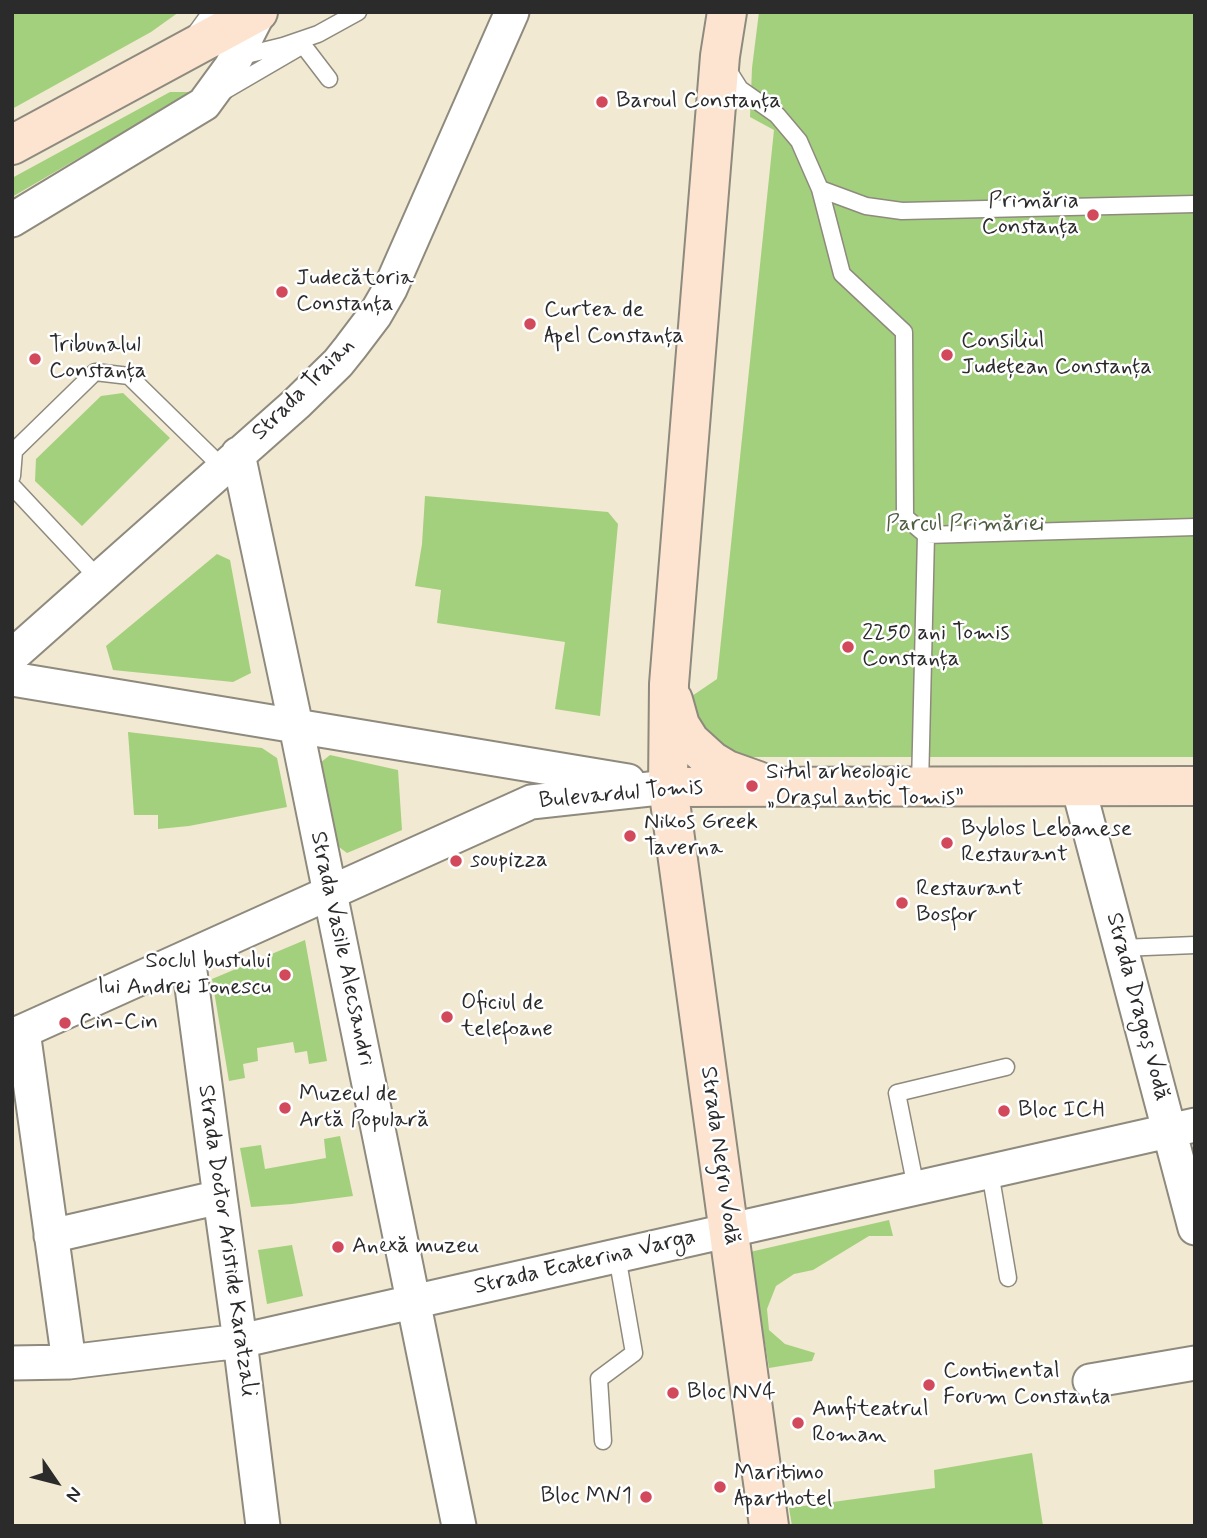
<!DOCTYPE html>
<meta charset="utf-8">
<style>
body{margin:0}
#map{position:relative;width:1207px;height:1538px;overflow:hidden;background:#f1e9d1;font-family:Mynerve,sans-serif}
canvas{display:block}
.frame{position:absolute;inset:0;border:14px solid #2b2b2b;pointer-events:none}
.north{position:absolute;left:21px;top:1447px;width:70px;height:70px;-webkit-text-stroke:5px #fff;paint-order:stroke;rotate:125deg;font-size:19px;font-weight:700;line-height:28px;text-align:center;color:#2b2b2b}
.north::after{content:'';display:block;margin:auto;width:24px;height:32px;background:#2b2b2b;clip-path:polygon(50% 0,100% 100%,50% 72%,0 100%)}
</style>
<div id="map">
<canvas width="1207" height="1538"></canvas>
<div class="frame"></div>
<div class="north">N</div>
</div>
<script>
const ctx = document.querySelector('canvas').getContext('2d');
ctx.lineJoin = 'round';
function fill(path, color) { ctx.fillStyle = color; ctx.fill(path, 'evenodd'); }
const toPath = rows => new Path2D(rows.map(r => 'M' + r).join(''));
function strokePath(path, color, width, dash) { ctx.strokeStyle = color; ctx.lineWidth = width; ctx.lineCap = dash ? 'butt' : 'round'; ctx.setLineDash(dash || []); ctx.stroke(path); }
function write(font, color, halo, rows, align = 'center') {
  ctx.font = font + ' Mynerve,sans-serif'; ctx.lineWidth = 5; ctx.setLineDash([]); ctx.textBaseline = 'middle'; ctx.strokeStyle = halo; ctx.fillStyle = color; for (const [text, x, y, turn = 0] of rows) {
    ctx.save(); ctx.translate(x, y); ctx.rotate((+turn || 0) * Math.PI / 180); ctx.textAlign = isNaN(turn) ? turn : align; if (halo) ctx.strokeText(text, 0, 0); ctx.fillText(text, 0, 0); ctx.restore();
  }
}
fill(toPath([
 [12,12,179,12,151,32,12,109],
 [759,12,1195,12,1195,757,735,757,703,733,692,696,717,679,774,130,750,117,752,68],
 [170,92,192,92,12,197,12,178],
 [123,393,170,438,82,526,35,481,36,459,101,396],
 [425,496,608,512,618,524,600,716,555,709,565,642,437,623,441,590,415,586,422,544],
 [217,554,230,560,251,673,233,682,113,670,106,646],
 [128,732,262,748,277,758,287,807,189,826,158,829,158,815,134,815],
 [330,755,398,770,402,830,347,853,339,847,320,763],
 [305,940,327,1061,309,1064,307,1051,295,1053,293,1042,257,1048,258,1061,243,1064,245,1078,229,1081,212,979],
 [340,1136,353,1196,292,1204,251,1207,240,1148,261,1145,265,1169,326,1158,324,1139],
 [889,1220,893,1236,869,1236,813,1270,794,1274,776,1286,767,1309,769,1330,785,1344,815,1353,812,1361,769,1368,750,1252],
 [292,1245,303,1296,267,1304,258,1250],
 [1032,1453,1043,1526,792,1526,789,1508,935,1488,934,1470]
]), '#a3d07c');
const lane = toPath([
 [195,34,211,12],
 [236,55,246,55,283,46,318,34,358,12],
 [726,67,740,89,777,115,799,141,820,189,842,274,904,332,905,517,926,535,920,786],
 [224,91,303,45,329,79],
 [820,189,866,206,902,211,1195,204],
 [12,476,14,451,95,372,129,376,223,468],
 [12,486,99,579],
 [926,535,1195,527],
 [1121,948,1195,945],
 [990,1172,1008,1278],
 [916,1188,897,1093,1006,1067],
 [603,1441,599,1379,634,1353,617,1256]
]);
const street = toPath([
 [12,220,204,104,231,67,259,12],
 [238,454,296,726,459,1526],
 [12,656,296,404,338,363,350,348,375,315,390,289,512,12],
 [12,679,628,781],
 [1078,786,1195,1228],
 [188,957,220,1197,240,1341,263,1526],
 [23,1031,69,1362],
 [12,1036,531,802,668,787],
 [51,1236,220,1197],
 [12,1363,69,1362,240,1341,1195,1125],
 [1090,1381,1195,1363]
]);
const secondary = toPath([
 [727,12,720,56,669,684,668,787,769,1526],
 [12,145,258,12],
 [673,700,680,725,690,741,712,761,727,770,758,781],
 [668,787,1195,786]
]);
strokePath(lane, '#8e8a7e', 19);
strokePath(street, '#8e8a7e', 37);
strokePath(secondary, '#8e8a7e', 42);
strokePath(lane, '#fff', 16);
strokePath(street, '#fff', 33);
strokePath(secondary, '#fde4d0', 38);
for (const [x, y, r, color] of [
 [602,102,7,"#d1495b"],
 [1093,215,7,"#d1495b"],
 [282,292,7,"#d1495b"],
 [530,324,7,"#d1495b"],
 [947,355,7,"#d1495b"],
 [35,359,7,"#d1495b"],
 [848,647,7,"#d1495b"],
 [752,786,7,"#d1495b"],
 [630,836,7,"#d1495b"],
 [947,843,7,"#d1495b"],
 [456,861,7,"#d1495b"],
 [902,903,7,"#d1495b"],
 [285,975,7,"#d1495b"],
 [447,1017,7,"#d1495b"],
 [65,1023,7,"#d1495b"],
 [285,1108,7,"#d1495b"],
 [1004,1111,7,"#d1495b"],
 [338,1247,7,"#d1495b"],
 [929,1385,7,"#d1495b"],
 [673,1393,7,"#d1495b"],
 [798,1423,7,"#d1495b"],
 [720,1487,7,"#d1495b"],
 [646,1497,7,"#d1495b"]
]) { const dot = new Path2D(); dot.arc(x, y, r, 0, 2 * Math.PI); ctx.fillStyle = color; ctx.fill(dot); strokePath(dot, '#fff', 2.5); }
write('23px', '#2b2b2b', '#fff', [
 ["Baroul Constanța",616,102],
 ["Primăria",1079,202,"right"],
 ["Constanța",1079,228,"right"],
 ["Judecătoria",296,279],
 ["Constanța",296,305],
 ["Curtea de",544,311],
 ["Apel Constanța",544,337],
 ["Consiliul",961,342],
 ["Județean Constanța",961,368],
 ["Tribunalul",49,346],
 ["Constanța",49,372],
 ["2250 ani Tomis",862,634],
 ["Constanța",862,660],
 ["Situl arheologic",766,773],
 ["„Orașul antic Tomis”",766,799],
 ["Nikos Greek",644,823],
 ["Taverna",644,849],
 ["Byblos Lebanese",961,830],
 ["Restaurant",961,856],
 ["soupizza",470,861],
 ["Restaurant",916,890],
 ["Bosfor",916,916],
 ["Soclul bustului",271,962,"right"],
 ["lui Andrei Ionescu",271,988,"right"],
 ["Oficiul de",461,1004],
 ["telefoane",461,1030],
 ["Cin-Cin",79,1023],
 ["Muzeul de",299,1095],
 ["Artă Populară",299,1121],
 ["Bloc ICH",1018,1111],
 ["Anexă muzeu",352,1247],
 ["Continental",943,1372],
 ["Forum Constanta",943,1398],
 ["Bloc NV4",687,1393],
 ["Amfiteatrul",812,1410],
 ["Roman",812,1436],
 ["Maritimo",734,1474],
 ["Aparthotel",734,1500],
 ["Bloc MN1",632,1497,"right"]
], 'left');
write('23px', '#2b2b2b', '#fff', [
 ["Strada Traian",304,390,-45],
 ["Bulevardul Tomis",621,795,-5],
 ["Strada Vasile Alecsandri",341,949,78],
 ["Strada Dragoș Vodă",1137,1007,75],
 ["Strada Negru Vodă",719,1156,82],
 ["Strada Doctor Aristide Karatzali",226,1241,82],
 ["Strada Ecaterina Varga",585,1263,-13]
]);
write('23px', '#4f5d43', '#fff', [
 ["Parcul Primăriei",965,525]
]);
</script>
